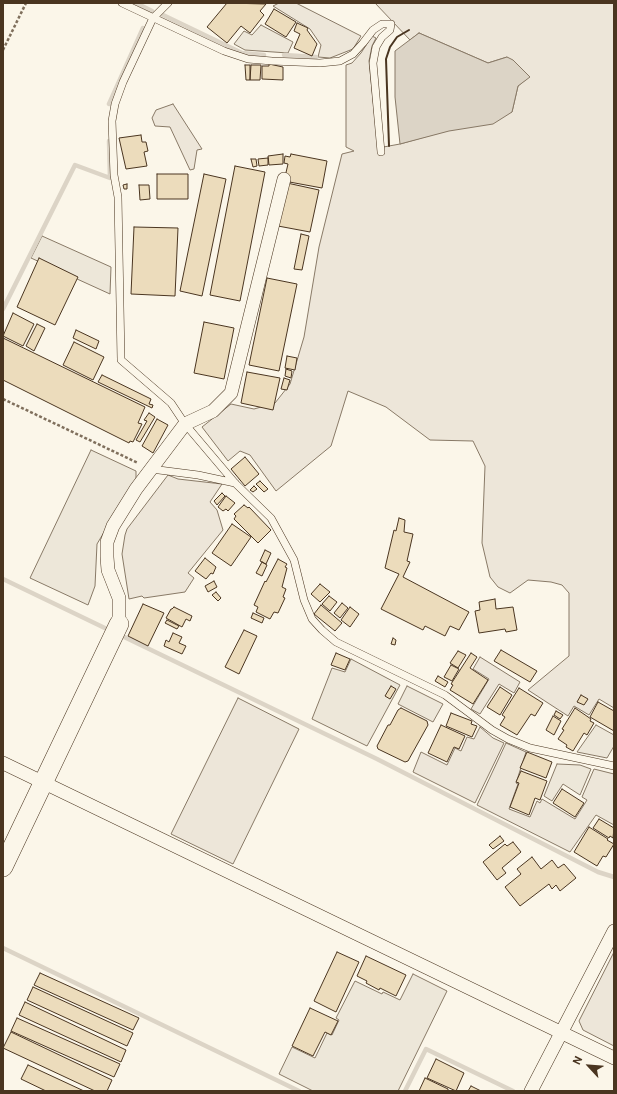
<!DOCTYPE html>
<style>
body{margin:0}
#map{position:relative;width:617px;height:1094px;overflow:hidden;background:#fbf6e9;font-family:Roboto,sans-serif}
canvas{display:block}
.frame{position:absolute;inset:0;border:4px solid #4a3520;pointer-events:none}
.north{position:absolute;left:569px;top:1046px;width:40px;height:40px;-webkit-text-stroke:3px #fbf6e9;paint-order:stroke;rotate:296deg;font-size:11px;font-weight:700;line-height:16px;text-align:center;color:#4a3520}
.north::after{content:'';display:block;margin:auto;width:14px;height:18px;background:#4a3520;clip-path:polygon(50% 0,100% 100%,50% 72%,0 100%)}
</style>
<div id="map">
<canvas width="617" height="1094"></canvas>
<div class="frame"></div>
<div class="north">N</div>
</div>
<script>
const ctx = document.querySelector('canvas').getContext('2d');
ctx.lineJoin = 'round';
function fill(path, color) { ctx.fillStyle = color; ctx.fill(path, 'evenodd'); }
const toPath = rows => new Path2D(rows.map(r => 'M' + r).join(''));
function strokePath(path, color, width, dash) { ctx.strokeStyle = color; ctx.lineWidth = width; ctx.lineCap = dash ? 'butt' : 'round'; ctx.setLineDash(dash || []); ctx.stroke(path); }
const green = toPath([
 [279,3,296,3,361,36,353,49,330,58,318,57,321,45,310,29,273,6,279,3],
 [375,3,614,3,614,708,599,699,589,715,574,706,568,716,528,690,569,656,569,593,562,585,551,582,528,580,510,593,498,587,490,577,482,543,485,466,473,441,430,440,386,407,348,391,331,446,276,491,250,455,240,451,228,461,202,427,231,404,254,409,275,403,290,384,304,337,319,247,342,154,354,151,346,147,346,65,352,63,361,53,372,36,376,38,372,46,369,61,378,148,400,144,512,112,518,86,529,77,507,57,488,63,419,33,410,40,375,3],
 [173,104,202,149,197,150,194,169,190,170,170,127,155,126,152,118,156,110,173,104],
 [168,475,178,479,222,484,210,502,217,510,223,530,188,573,194,578,185,592,144,598,142,596,129,599,122,554,125,535,127,529,168,475],
 [480,657,520,682,514,693,499,684,480,714,471,709,489,679,473,669,480,657],
 [238,698,299,729,233,864,171,834,238,698],
 [480,727,493,738,504,743,475,803,413,772,421,752,447,765,455,748,461,751,467,737,474,739,480,727],
 [506,743,526,752,516,783,518,784,509,809,530,817,537,801,540,803,542,799,575,819,587,800,582,797,594,769,614,774,614,825,596,815,570,852,477,805,506,743],
 [614,952,614,1046,583,1030,579,1021,614,952]
]);
fill(green, '#ede6d9');
strokePath(green, '#887966', 1);
const parking = toPath([
 [261,25,293,42,288,53,245,50,234,44,244,31,252,35,261,25],
 [42,236,111,267,110,294,31,258,42,236],
 [91,450,136,471,136,482,116,512,97,544,95,586,88,605,30,578,91,450],
 [351,659,400,685,367,746,312,719,332,668,345,672,351,659],
 [407,686,443,704,433,722,398,704,407,686],
 [596,725,614,735,614,746,607,758,577,752,596,725],
 [557,764,580,765,591,769,580,795,563,784,552,801,544,796,557,764],
 [413,974,447,991,398,1091,313,1091,279,1074,292,1047,315,1058,327,1033,332,1035,339,1020,336,1018,355,981,382,994,383,992,400,1000,413,974]
]);
fill(parking, '#ede7d9');
strokePath(parking, '#887966', 1);
const water = toPath([
 [419,33,488,63,507,57,513,60,530,77,518,86,512,112,493,124,449,131,400,144,395,97,395,51,419,33]
]);
fill(water, '#dcd4c6');
strokePath(water, '#887966', 1);
strokePath(toPath([
 [136,3,152,11],
 [163,15,242,53,264,55],
 [284,55,316,57],
 [109,104,143,28],
 [3,309,75,165,110,178,109,141],
 [3,579,111,631],
 [118,634,377,759,598,872,614,877],
 [3,948,299,1091],
 [405,1091,426,1049,513,1091]
]), '#dcd4c6', 4.5);
const building = toPath([
 [227,3,266,4,260,11,264,15,250,33,241,26,227,43,207,27,227,3],
 [274,9,296,22,286,37,265,24,274,9],
 [297,23,308,28,307,30,317,44,312,56,294,48,300,34,294,31,297,23],
 [269,64,283,67,283,80,262,79,262,66,269,66,269,64],
 [245,65,250,65,250,80,246,80,245,65],
 [251,65,261,65,260,80,250,80,251,65],
 [141,135,142,142,146,142,148,151,144,152,147,166,126,169,119,138,141,135],
 [283,154,283,164,269,165,268,156,283,154],
 [291,154,327,161,322,188,284,181,288,164,284,163,285,156,290,157,291,154],
 [268,158,268,165,259,166,258,159,268,158],
 [251,159,256,159,257,166,253,167,251,159],
 [235,166,265,172,240,301,210,295,235,166],
 [157,174,188,174,188,199,157,199,157,174],
 [204,174,226,179,202,296,180,291,204,174],
 [287,183,319,190,310,232,278,226,287,183],
 [127,184,127,189,124,189,123,185,127,184],
 [139,185,149,185,150,199,140,200,139,185],
 [134,227,178,228,175,296,131,294,134,227],
 [301,234,309,236,302,270,294,269,301,234],
 [39,258,78,277,55,325,17,307,39,258],
 [267,278,297,284,279,371,249,365,267,278],
 [13,313,34,324,23,346,3,336,13,313],
 [204,322,234,328,224,379,194,373,204,322],
 [37,324,45,328,34,351,26,346,37,324],
 [76,330,99,341,96,349,73,338,76,330],
 [3,338,145,407,138,423,142,424,133,442,130,441,129,443,3,380,3,338],
 [74,342,104,357,93,380,63,365,74,342],
 [287,356,297,358,295,370,285,368,287,356],
 [286,369,292,371,291,378,285,376,286,369],
 [247,372,280,378,273,410,241,403,247,372],
 [102,375,151,399,149,404,153,405,152,408,98,382,102,375],
 [284,378,290,380,287,390,281,389,284,378],
 [149,413,155,417,140,442,136,440,147,421,144,420,149,413],
 [157,419,168,425,153,453,142,446,157,419],
 [245,457,259,474,245,486,231,469,245,457],
 [260,481,268,489,264,492,256,484,260,481],
 [254,486,257,489,253,492,250,490,254,486],
 [222,493,225,496,217,505,214,501,222,493],
 [226,496,235,503,228,511,226,509,223,511,218,507,226,496],
 [244,505,248,508,249,507,271,530,258,543,234,519,236,516,234,514,244,505],
 [399,518,405,520,404,532,413,534,407,561,410,562,403,577,469,612,459,630,450,626,445,636,425,626,423,630,381,609,399,574,385,568,394,530,396,531,399,518],
 [232,524,251,537,231,566,212,553,232,524],
 [265,550,271,553,266,564,260,561,265,550],
 [205,558,216,567,213,574,211,573,206,579,195,571,205,558],
 [278,559,287,564,285,567,287,568,282,587,286,589,283,597,285,598,278,613,274,612,270,619,256,612,258,607,254,605,265,581,266,582,278,559],
 [262,562,267,565,262,576,256,573,262,562],
 [214,581,217,587,208,592,205,586,214,581],
 [320,584,330,592,320,602,311,594,320,584],
 [216,592,221,598,218,601,212,595,216,592],
 [329,596,337,602,330,611,322,604,329,596],
 [495,599,496,609,513,607,517,630,506,632,505,629,479,633,475,611,480,610,479,602,495,599],
 [342,603,348,608,340,618,334,613,342,603],
 [143,604,164,613,148,646,128,636,143,604],
 [321,605,342,623,335,631,314,614,321,605],
 [174,607,192,616,190,621,186,619,182,627,166,618,171,609,172,609,174,607],
 [350,607,359,614,350,627,341,620,350,607],
 [253,613,264,618,262,623,251,618,253,613],
 [167,620,179,626,177,629,165,623,167,620],
 [244,630,257,636,239,674,225,667,244,630],
 [173,633,182,637,179,643,186,646,182,654,164,646,166,640,169,642,173,633],
 [393,638,396,640,395,645,391,644,393,638],
 [501,650,537,671,530,682,494,661,501,650],
 [458,651,466,655,458,668,450,663,458,651],
 [336,653,350,659,345,670,331,665,336,653],
 [471,653,477,657,470,668,488,680,473,704,450,690,453,685,451,684,471,653],
 [451,665,459,669,452,681,444,677,451,665],
 [438,676,448,682,445,687,435,681,438,676],
 [391,686,396,689,390,699,385,696,391,686],
 [500,687,512,695,500,715,487,707,500,687],
 [519,688,543,703,535,716,531,714,517,735,500,725,505,717,502,715,519,688],
 [581,695,588,699,584,705,577,702,581,695],
 [598,702,614,711,614,731,590,717,598,702],
 [401,708,427,721,428,725,408,761,405,762,378,749,377,746,388,725,390,725,398,710,401,708],
 [575,708,591,719,590,721,594,723,587,735,584,733,573,751,566,747,567,745,558,739,564,730,562,729,575,708],
 [556,711,563,715,560,719,554,715,556,711],
 [451,713,472,721,471,724,477,726,472,737,446,726,451,713],
 [553,716,561,721,554,735,546,730,553,716],
 [441,725,465,736,459,749,454,747,447,762,428,753,441,725],
 [527,752,552,762,546,778,520,768,527,752],
 [521,771,547,781,540,800,535,798,529,815,510,807,519,783,516,782,521,771],
 [562,789,584,803,575,817,553,803,562,789],
 [599,819,614,828,613,838,610,836,609,838,593,828,599,819],
 [589,827,608,839,607,840,614,844,606,857,603,856,597,866,574,852,589,827],
 [500,836,504,841,493,849,489,845,500,836],
 [513,842,521,852,502,868,506,873,497,880,483,862,505,844,507,846,513,842],
 [532,857,541,869,552,860,558,868,564,864,576,878,560,891,556,885,552,889,549,884,520,906,505,887,521,874,517,869,532,857],
 [337,952,359,962,336,1012,314,1001,337,952],
 [366,956,406,975,396,996,380,988,379,990,366,983,367,981,357,976,366,956],
 [40,973,139,1018,133,1030,34,985,40,973],
 [33,987,133,1033,127,1046,27,1000,33,987],
 [25,1002,126,1050,121,1062,19,1015,25,1002],
 [310,1008,338,1021,331,1035,325,1032,313,1056,292,1046,310,1008],
 [17,1018,120,1064,114,1077,11,1031,17,1018],
 [11,1032,112,1080,107,1091,95,1091,3,1048,11,1032],
 [436,1059,464,1073,456,1091,427,1078,436,1059],
 [28,1065,84,1091,46,1091,21,1079,28,1065],
 [425,1078,448,1089,448,1091,419,1091,425,1078],
 [471,1086,481,1091,468,1091,471,1086]
]);
fill(building, '#ecdcbc');
strokePath(building, '#4a3520', 1);
const lane = toPath([
 [122,3,224,51,248,59,272,61,320,63,340,61,353,54,363,43,373,30,382,24,391,24,390,30,382,37,376,47,373,63,381,152],
 [168,3,153,18,123,82,115,104,112,121,114,175,118,197,121,360,171,403,185,424,235,483,271,518,294,560,304,600,312,619,322,630,336,642,445,695,492,730,508,739,530,748,614,766],
 [151,469,198,475,235,483]
]);
const street = toPath([
 [119,624,119,598,108,570,107,557,107,542,113,526,136,489,185,424,213,411,231,393,284,179],
 [3,763,614,1058],
 [531,1091,614,931]
]);
const secondary = toPath([
 [3,867,119,624]
]);
strokePath(lane, '#4a3520', 8);
strokePath(street, '#4a3520', 14);
strokePath(secondary, '#4a3520', 20);
strokePath(toPath([
 [3,50,26,3],
 [3,399,138,463]
]), '#7f6f5c', 2.5, [3, 2]);
strokePath(lane, '#fbf6e9', 7);
strokePath(street, '#fbf6e9', 13);
strokePath(secondary, '#fbf6e9', 19);
strokePath(toPath([
 [389,146,386,59,390,47,397,37,409,30]
]), '#4a3520', 2);
</script>
